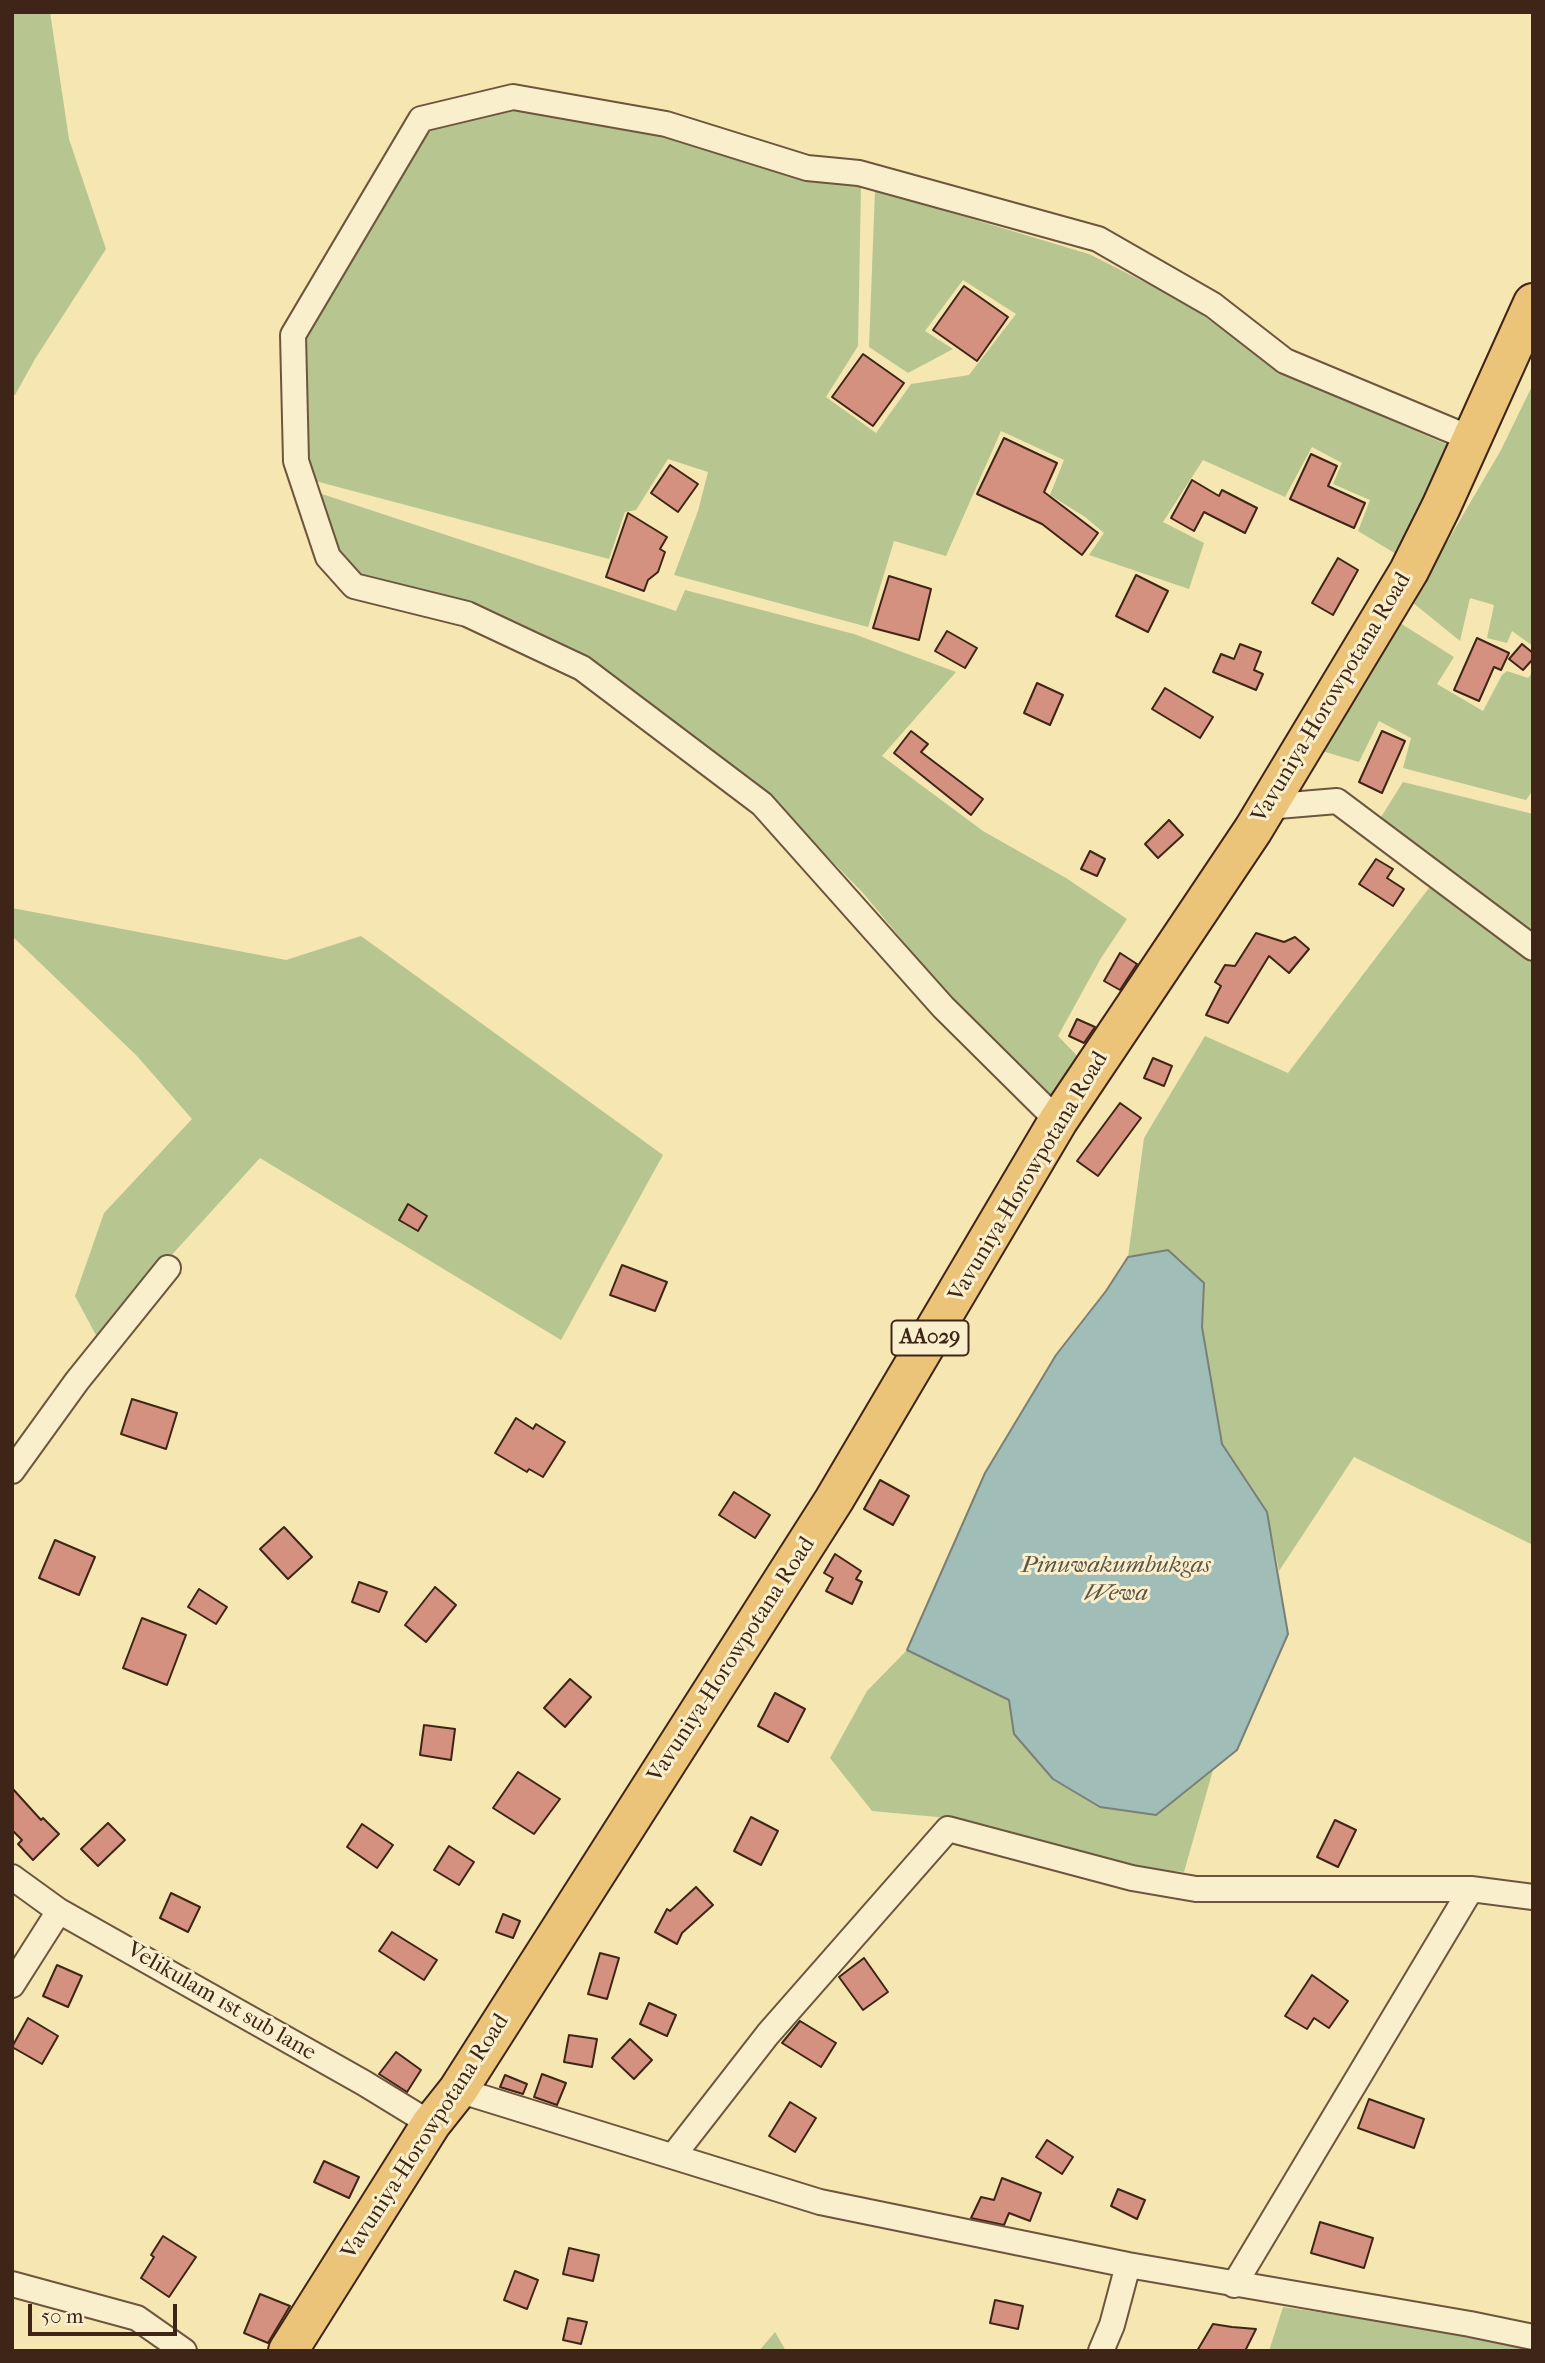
<!DOCTYPE html>
<style>
body{margin:0}
#map{position:relative;width:1545px;height:2363px;overflow:hidden;background:#f6e6b2;font-family:"IM FELL French Canon",serif}
canvas{display:block}
.frame{position:absolute;inset:0;border:14px solid #3f2517;pointer-events:none}
.scale{position:absolute;left:28px;top:2304px;width:149px;height:32px;box-sizing:border-box;border:4px solid #3f2517;border-top:0;padding-left:9px;font-size:21px;line-height:24px;white-space:nowrap;color:#3f2517;-webkit-text-stroke:5px #f9efcd;paint-order:stroke}
</style>
<div id="map">
<canvas width="1545" height="2363"></canvas>
<div class="frame"></div>
<div class="scale">50 m</div>
</div>
<script>
const ctx = document.querySelector('canvas').getContext('2d');
ctx.lineJoin = 'round';
function fill(path, color) { ctx.fillStyle = color; ctx.fill(path, 'evenodd'); }
const toPath = rows => new Path2D(rows.map(r => 'M' + r).join(''));
function strokePath(path, color, width, dash) { ctx.strokeStyle = color; ctx.lineWidth = width; ctx.lineCap = dash ? 'butt' : 'round'; ctx.setLineDash(dash || []); ctx.stroke(path); }
function write(font, color, halo, rows, align = 'center') {
  ctx.font = font + ' "IM FELL French Canon",serif'; ctx.lineWidth = 6; ctx.setLineDash([]); ctx.textBaseline = 'middle'; ctx.strokeStyle = halo; ctx.fillStyle = color; for (const [text, x, y, turn = 0] of rows) {
    ctx.save(); ctx.translate(x, y); ctx.rotate((+turn || 0) * Math.PI / 180); ctx.textAlign = isNaN(turn) ? turn : align; if (halo) ctx.strokeText(text, 0, 0); ctx.fillText(text, 0, 0); ctx.restore();
  }
}
fill(toPath([
 [12,12,50,12,69,139,106,249,35,359,15,395,12,394],
 [513,105,668,135,861,186,858,346,826,397,876,433,911,384,969,375,1016,314,963,280,925,331,953,349,908,373,869,347,875,190,1089,254,1186,303,1281,372,1457,449,1401,557,1358,531,1370,500,1333,484,1342,463,1312,447,1285,497,1203,460,1163,522,1204,543,1189,589,1089,555,1104,533,1085,517,1050,495,1064,460,1001,431,946,556,894,541,868,627,674,575,698,511,708,472,668,459,636,510,625,512,609,559,304,478,298,336,426,127],
 [1533,384,1533,646,1512,631,1507,643,1487,638,1494,605,1470,598,1460,641,1412,602,1501,450],
 [316,492,676,611,685,590,854,634,956,672,882,756,983,831,1066,878,1127,919,1101,958,1058,1036,1088,1067,1056,1110,952,1000,863,893,768,796,587,661,354,576,332,542],
 [1397,621,1454,657,1437,684,1483,711,1502,675,1507,671,1528,678,1533,672,1533,790,1526,800,1403,768,1411,738,1379,721,1359,762,1312,748],
 [1403,782,1533,814,1533,1545,1354,1457,1279,1571,1267,1512,1222,1444,1202,1327,1204,1283,1128,1257,1144,1138,1205,1036,1288,1073,1432,884,1443,865,1381,817],
 [12,908,286,960,361,936,663,1155,561,1340,260,1158,97,1337,75,1296,104,1213,192,1119,137,1056,12,936],
 [907,1650,1009,1700,1156,1815,1213,1770,1184,1872,1135,1868,948,1818,872,1811,830,1758,867,1691],
 [1283,2307,1469,2334,1533,2348,1533,2351,1269,2351],
 [775,2332,786,2351,759,2351]
]), '#b7c690');
const water = toPath([
 [1168,1250,1204,1283,1202,1327,1222,1444,1267,1512,1288,1634,1237,1750,1156,1815,1100,1807,1053,1779,1014,1734,1009,1700,907,1650,985,1473,1056,1355,1106,1291,1128,1257,1168,1250]
]);
fill(water, '#a1bdb7');
strokePath(water, '#7a8077', 2);
const building = toPath([
 [964,286,1008,317,977,361,933,330,964,286],
 [863,354,904,383,873,426,832,397,863,354],
 [1004,438,1057,463,1044,492,1098,533,1082,555,1042,524,977,494,1004,438],
 [1311,454,1337,466,1328,486,1365,503,1354,528,1290,499,1311,454],
 [670,465,698,484,678,512,651,493,670,465],
 [1192,480,1219,496,1222,490,1257,508,1245,533,1204,512,1194,531,1171,518,1192,480],
 [628,513,667,537,660,549,665,552,658,572,648,580,644,591,606,577,628,513],
 [1338,558,1358,570,1333,615,1312,603,1338,558],
 [1136,575,1168,591,1148,632,1116,616,1136,575],
 [889,576,931,589,919,640,873,628,889,576],
 [947,631,977,648,965,668,935,651,947,631],
 [1477,638,1509,653,1501,670,1494,667,1479,701,1454,690,1477,638],
 [1240,644,1261,652,1254,670,1263,674,1256,690,1213,672,1221,654,1234,659,1240,644],
 [1522,644,1533,653,1533,659,1523,670,1509,659,1522,644],
 [1037,683,1063,695,1050,725,1024,713,1037,683],
 [1165,688,1213,717,1200,738,1152,709,1165,688],
 [911,731,928,744,921,752,983,799,971,815,894,753,911,731],
 [1382,731,1405,741,1382,793,1359,782,1382,731],
 [1169,820,1183,835,1158,858,1145,844,1169,820],
 [1090,851,1105,859,1097,876,1081,869,1090,851],
 [1376,859,1393,869,1387,878,1404,889,1393,906,1359,884,1376,859],
 [1256,933,1284,942,1295,937,1309,949,1289,973,1269,956,1228,1023,1206,1015,1221,986,1215,982,1225,965,1235,966,1256,933],
 [1120,953,1137,964,1120,990,1104,981,1120,953],
 [1077,1019,1095,1027,1084,1043,1069,1036,1077,1019],
 [1153,1058,1172,1066,1164,1086,1144,1078,1153,1058],
 [1120,1103,1141,1118,1098,1176,1077,1161,1120,1103],
 [408,1204,427,1216,418,1231,399,1220,408,1204],
 [622,1265,667,1282,655,1311,610,1295,622,1265],
 [132,1399,177,1413,166,1449,121,1434,132,1399],
 [516,1418,533,1429,536,1424,565,1442,543,1477,529,1469,527,1472,495,1453,516,1418],
 [880,1480,909,1496,893,1525,864,1509,880,1480],
 [734,1492,770,1515,755,1538,719,1515,734,1492],
 [284,1527,312,1557,288,1579,260,1549,284,1527],
 [55,1540,95,1557,79,1595,39,1578,55,1540],
 [835,1554,861,1571,856,1579,862,1582,852,1604,826,1591,833,1578,824,1573,835,1554],
 [359,1582,387,1592,379,1612,352,1602,359,1582],
 [435,1587,456,1605,426,1642,405,1625,435,1587],
 [199,1589,227,1607,216,1624,188,1607,199,1589],
 [142,1618,186,1635,167,1685,123,1668,142,1618],
 [570,1679,591,1697,565,1727,544,1708,570,1679],
 [775,1693,805,1709,788,1742,758,1726,775,1693],
 [424,1725,455,1729,451,1760,420,1755,424,1725],
 [518,1772,560,1799,534,1834,493,1808,518,1772],
 [12,1788,41,1820,43,1818,59,1834,33,1860,18,1844,22,1840,12,1830,12,1788],
 [751,1817,778,1831,761,1865,734,1851,751,1817],
 [1335,1820,1356,1830,1338,1867,1317,1857,1335,1820],
 [108,1823,125,1840,98,1866,81,1849,108,1823],
 [362,1824,393,1845,377,1868,347,1847,362,1824],
 [449,1846,474,1862,459,1885,434,1870,449,1846],
 [696,1887,713,1905,682,1933,677,1944,655,1932,667,1909,670,1911,696,1887],
 [171,1893,200,1907,188,1932,160,1918,171,1893],
 [503,1914,520,1921,513,1938,496,1932,503,1914],
 [392,1932,437,1960,424,1980,379,1951,392,1932],
 [600,1953,619,1958,607,1999,588,1994,600,1953],
 [864,1958,888,1992,863,2010,839,1977,864,1958],
 [57,1965,82,1976,68,2007,43,1996,57,1965],
 [1312,1975,1348,2001,1329,2028,1314,2018,1307,2029,1285,2016,1312,1975],
 [649,2003,676,2015,667,2036,640,2024,649,2003],
 [28,2018,58,2036,42,2064,12,2047,28,2018],
 [800,2021,836,2043,821,2067,782,2043,800,2021],
 [569,2035,597,2039,592,2067,564,2062,569,2035],
 [630,2039,652,2060,634,2079,612,2058,630,2039],
 [396,2052,421,2070,407,2092,379,2074,396,2052],
 [542,2074,566,2083,557,2105,534,2097,542,2074],
 [505,2075,527,2084,523,2094,500,2087,505,2075],
 [1369,2099,1424,2119,1414,2148,1358,2128,1369,2099],
 [790,2102,816,2118,795,2152,769,2136,790,2102],
 [1047,2140,1073,2157,1062,2174,1036,2157,1047,2140],
 [324,2161,359,2177,349,2198,314,2182,324,2161],
 [1002,2178,1041,2193,1030,2221,1009,2213,1004,2225,971,2218,981,2197,994,2200,1002,2178],
 [1118,2189,1145,2200,1137,2219,1111,2206,1118,2189],
 [1320,2222,1373,2238,1364,2268,1311,2253,1320,2222],
 [163,2236,196,2257,169,2297,141,2278,154,2257,151,2255,163,2236],
 [569,2248,599,2255,593,2281,563,2274,569,2248],
 [515,2271,538,2280,527,2309,504,2300,515,2271],
 [260,2294,290,2306,268,2343,244,2333,260,2294],
 [995,2300,1023,2306,1018,2329,990,2323,995,2300],
 [568,2318,587,2322,581,2344,563,2340,568,2318],
 [1213,2324,1232,2327,1256,2329,1245,2351,1197,2351,1213,2324]
]);
fill(building, '#d4917f');
strokePath(building, '#3f2517', 2);
const street = toPath([
 [1266,807,1337,801,1533,948],
 [1058,1121,943,1007,762,804,582,668,467,614,354,586,328,557,296,461,293,335,421,119,513,97,666,124,807,168,859,173,1098,239,1213,305,1285,361,1472,439],
 [12,1471,77,1381,168,1268],
 [12,1877,59,1911,364,2083,431,2124],
 [12,1985,59,1911],
 [458,2090,820,2202,1128,2265,1470,2324,1533,2337],
 [673,2156,768,2034,948,1829,1132,1878,1196,1889,1471,1889,1533,1897],
 [12,2284,137,2318,184,2351],
 [1234,2285,1471,1889],
 [1101,2351,1112,2325,1128,2265]
]);
const highway = toPath([
 [288,2351,431,2124,458,2090,834,1500,1058,1121,1253,830,1409,571,1441,507,1533,303]
]);
strokePath(street, '#6d553e', 28);
strokePath(highway, '#3f2517', 42);
strokePath(street, '#f9efcd', 24);
strokePath(highway, '#ebc379', 38);
for (const [x, y, w] of [
 [930,1338,77]
]) { const box = new Path2D(); box.roundRect(x - w / 2, y - 17.5, w, 35, 5); ctx.fillStyle = '#f9efcd'; ctx.fill(box); strokePath(box, '#3f2517', 2); }
write('bold 21px', '#3f2517', null, [
 ["AA029",930,1338]
]);
write('23px', '#3f2517', '#f9efcd', [
 ["Vavuniya-Horowpotana Road",1332,698,-59],
 ["Vavuniya-Horowpotana Road",1029,1177,-59],
 ["Vavuniya-Horowpotana Road",732,1660,-57],
 ["Velikulam 1st sub lane",221,2002,30],
 ["Vavuniya-Horowpotana Road",426,2137,-57]
]);
write('italic 24px', '#5c5347', '#f9efcd', [
 ["Pinuwakumbukgas",1116,1566],
 ["Wewa",1116,1594]
]);
</script>
